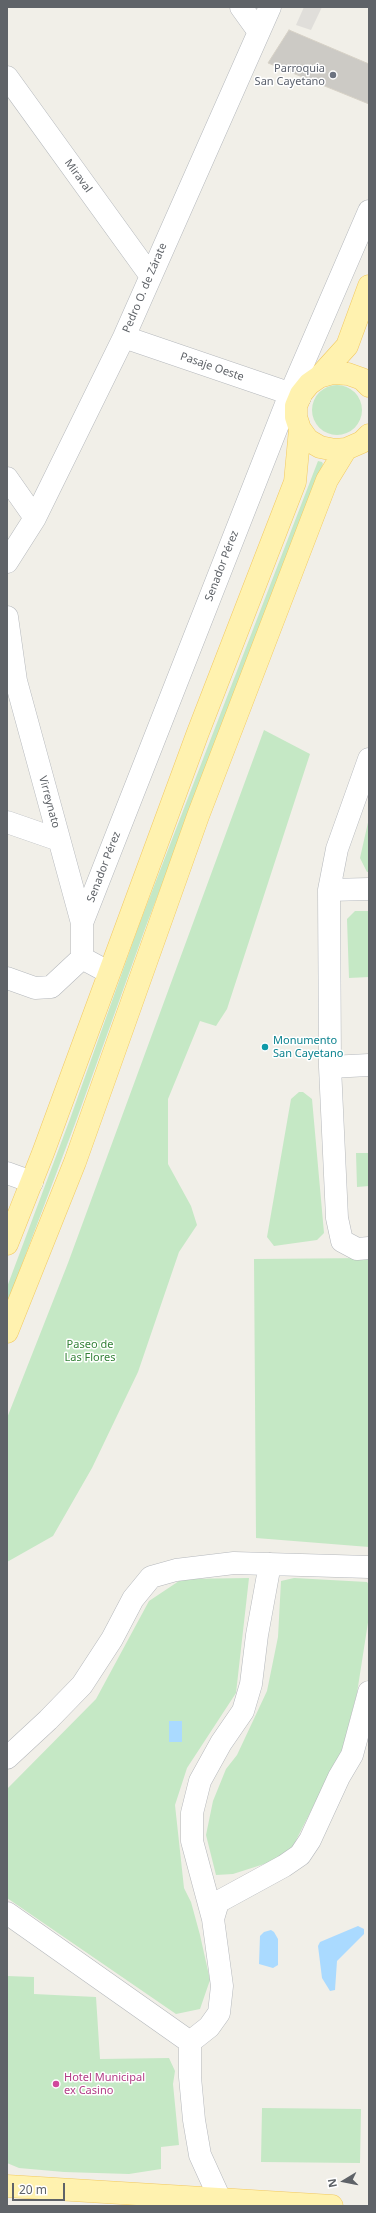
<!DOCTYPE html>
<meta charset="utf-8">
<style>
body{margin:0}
#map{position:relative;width:376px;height:2213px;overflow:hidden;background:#f1efe8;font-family:"Noto Sans",sans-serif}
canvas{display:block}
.frame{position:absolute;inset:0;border:8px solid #5f6368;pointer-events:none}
.north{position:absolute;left:324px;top:2161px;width:40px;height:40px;-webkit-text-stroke:3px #fff;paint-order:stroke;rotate:260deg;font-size:11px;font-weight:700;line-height:16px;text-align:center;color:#5f6368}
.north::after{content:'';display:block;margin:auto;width:14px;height:18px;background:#5f6368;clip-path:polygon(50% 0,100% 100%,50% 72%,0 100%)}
.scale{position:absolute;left:12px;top:2183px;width:53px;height:18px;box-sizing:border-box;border:2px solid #5f6368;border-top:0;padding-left:5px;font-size:12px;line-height:14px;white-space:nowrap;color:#5f6368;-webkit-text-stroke:3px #fff;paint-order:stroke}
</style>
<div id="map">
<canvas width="376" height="2213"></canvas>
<div class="frame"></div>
<div class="north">N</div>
<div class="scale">20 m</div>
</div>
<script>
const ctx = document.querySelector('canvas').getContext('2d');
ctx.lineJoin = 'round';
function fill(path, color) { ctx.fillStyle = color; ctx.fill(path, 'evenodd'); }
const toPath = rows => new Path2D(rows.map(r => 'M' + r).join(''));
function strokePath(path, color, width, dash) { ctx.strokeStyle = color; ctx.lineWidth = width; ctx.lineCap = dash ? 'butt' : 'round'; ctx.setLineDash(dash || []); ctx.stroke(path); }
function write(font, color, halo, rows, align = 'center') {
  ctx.font = font + ' "Noto Sans",sans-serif'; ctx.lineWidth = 3; ctx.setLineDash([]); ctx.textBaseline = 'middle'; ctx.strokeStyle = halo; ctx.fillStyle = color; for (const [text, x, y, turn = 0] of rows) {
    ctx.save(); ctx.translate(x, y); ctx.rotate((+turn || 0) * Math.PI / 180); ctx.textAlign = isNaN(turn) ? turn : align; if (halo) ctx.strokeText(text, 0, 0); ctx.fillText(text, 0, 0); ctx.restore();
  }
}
fill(toPath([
 [304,7,322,7,311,30,296,25]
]), '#e0deda');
fill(toPath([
 '312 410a25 25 0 1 1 50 0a25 25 0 1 1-50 0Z',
 [318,461,322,462,323,464,308,506,146,926,76,1121,7,1304,7,1287,70,1119,139,925],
 [264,730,310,754,227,1009,216,1026,200,1021,168,1099,168,1164,191,1206,197,1225,179,1252,138,1372,92,1468,53,1536,7,1562,7,1418,68,1263],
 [369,818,369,872,367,872,360,858],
 [355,911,369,911,369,977,349,978,347,919],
 [299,1092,303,1092,312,1099,324,1233,317,1240,274,1246,267,1237,291,1099],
 [356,1153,369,1153,369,1186,357,1187],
 [369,1258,369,1547,256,1538,254,1259],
 [249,1578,236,1693,187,1768,175,1805,184,1888,191,1902,200,1935,210,1980,200,2009,176,2014,7,1898,7,1789,96,1699,149,1601,182,1579],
 [294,1578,367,1582,369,1585,369,1616,357,1693,342,1750,289,1854,286,1857,233,1874,216,1875,206,1835,213,1801,226,1769,237,1755,267,1691,278,1637,281,1581],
 [7,1976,34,1977,34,1994,96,1997,100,2059,169,2058,175,2071,173,2084,179,2145,161,2147,161,2169,129,2174,64,2172,19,2168,7,2163],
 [262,2108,361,2109,360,2163,261,2162]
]), '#c5e8c5');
fill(toPath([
 [169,1721,182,1721,182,1742,169,1742],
 [358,1926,364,1929,364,1934,337,1961,335,1990,330,1991,322,1978,318,1946,320,1942],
 [271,1930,274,1932,278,1939,278,1965,273,1968,259,1964,260,1936,264,1932]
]), '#aadaff');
const building = toPath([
 [289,30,369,64,369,104,268,63,289,30]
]);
fill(building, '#cccac5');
strokePath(building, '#d6d1c6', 1);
const minor = toPath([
 [241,7,259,32],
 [7,77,150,275],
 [124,337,300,397],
 [7,478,35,518],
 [7,562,35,518,124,337,270,7],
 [7,617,16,681,82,923,82,958,108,972],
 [369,759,337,849,329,890,330,1067,337,1218,342,1241,357,1249,369,1248],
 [7,822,59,840],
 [329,890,369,889],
 [82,923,290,394,369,211],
 [7,978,35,988,51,987,82,958],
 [330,1067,369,1065],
 [7,1173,32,1182],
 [7,1758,48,1720,82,1685,112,1639,133,1599,151,1577,176,1570,234,1563,369,1567],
 [7,1913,190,2042],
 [213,1919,192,1841,192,1813,200,1781,221,1743,243,1711,251,1684,257,1635,270,1564],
 [221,2206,220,2199,200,2155,194,2120,190,2077,190,2042,209,2027,219,2013,222,1986,213,1919,218,1902,284,1866,300,1855,310,1840,339,1777,352,1755,369,1692]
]);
const major = toPath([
 [319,377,347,346,369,286],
 [369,386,362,379,348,374,333,373,319,377,309,384,301,394,296,406,296,417,300,429,308,440,320,447,335,450,346,449,362,442,369,435],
 [7,1244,43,1153,197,735,295,482,300,429],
 [7,1332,75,1162,198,816,327,480,346,449],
 [7,2186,332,2206]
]);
strokePath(minor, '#b5b8bc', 23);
strokePath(major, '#f2c960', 23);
strokePath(minor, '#fff', 22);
strokePath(major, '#fff2af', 22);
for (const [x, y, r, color] of [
 [333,75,4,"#6b7280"],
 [265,1047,4,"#0f9aa8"],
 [56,2084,4,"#d1479c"]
]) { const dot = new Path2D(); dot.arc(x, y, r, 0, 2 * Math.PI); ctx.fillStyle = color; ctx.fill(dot); strokePath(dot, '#fff', 1.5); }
write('11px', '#5b616d', '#fff', [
 ["Parroquia",325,69],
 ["San Cayetano",325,82]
], 'right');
write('11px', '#5f6368', '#fff', [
 ["Miraval",78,176,54],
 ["Pedro O. de Zárate",145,288,-67],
 ["Pasaje Oeste",212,367,19],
 ["Senador Pérez",222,566,-69],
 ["Virreynato",49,802,75],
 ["Senador Pérez",104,867,-69]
]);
write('11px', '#0d838f', '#fff', [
 ["Monumento",273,1041],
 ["San Cayetano",273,1054]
], 'left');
write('11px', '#348238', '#fff', [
 ["Paseo de",90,1345],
 ["Las Flores",90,1358]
]);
write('11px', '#b23c85', '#fff', [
 ["Hotel Municipal",64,2078],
 ["ex Casino",64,2091]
], 'left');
</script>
